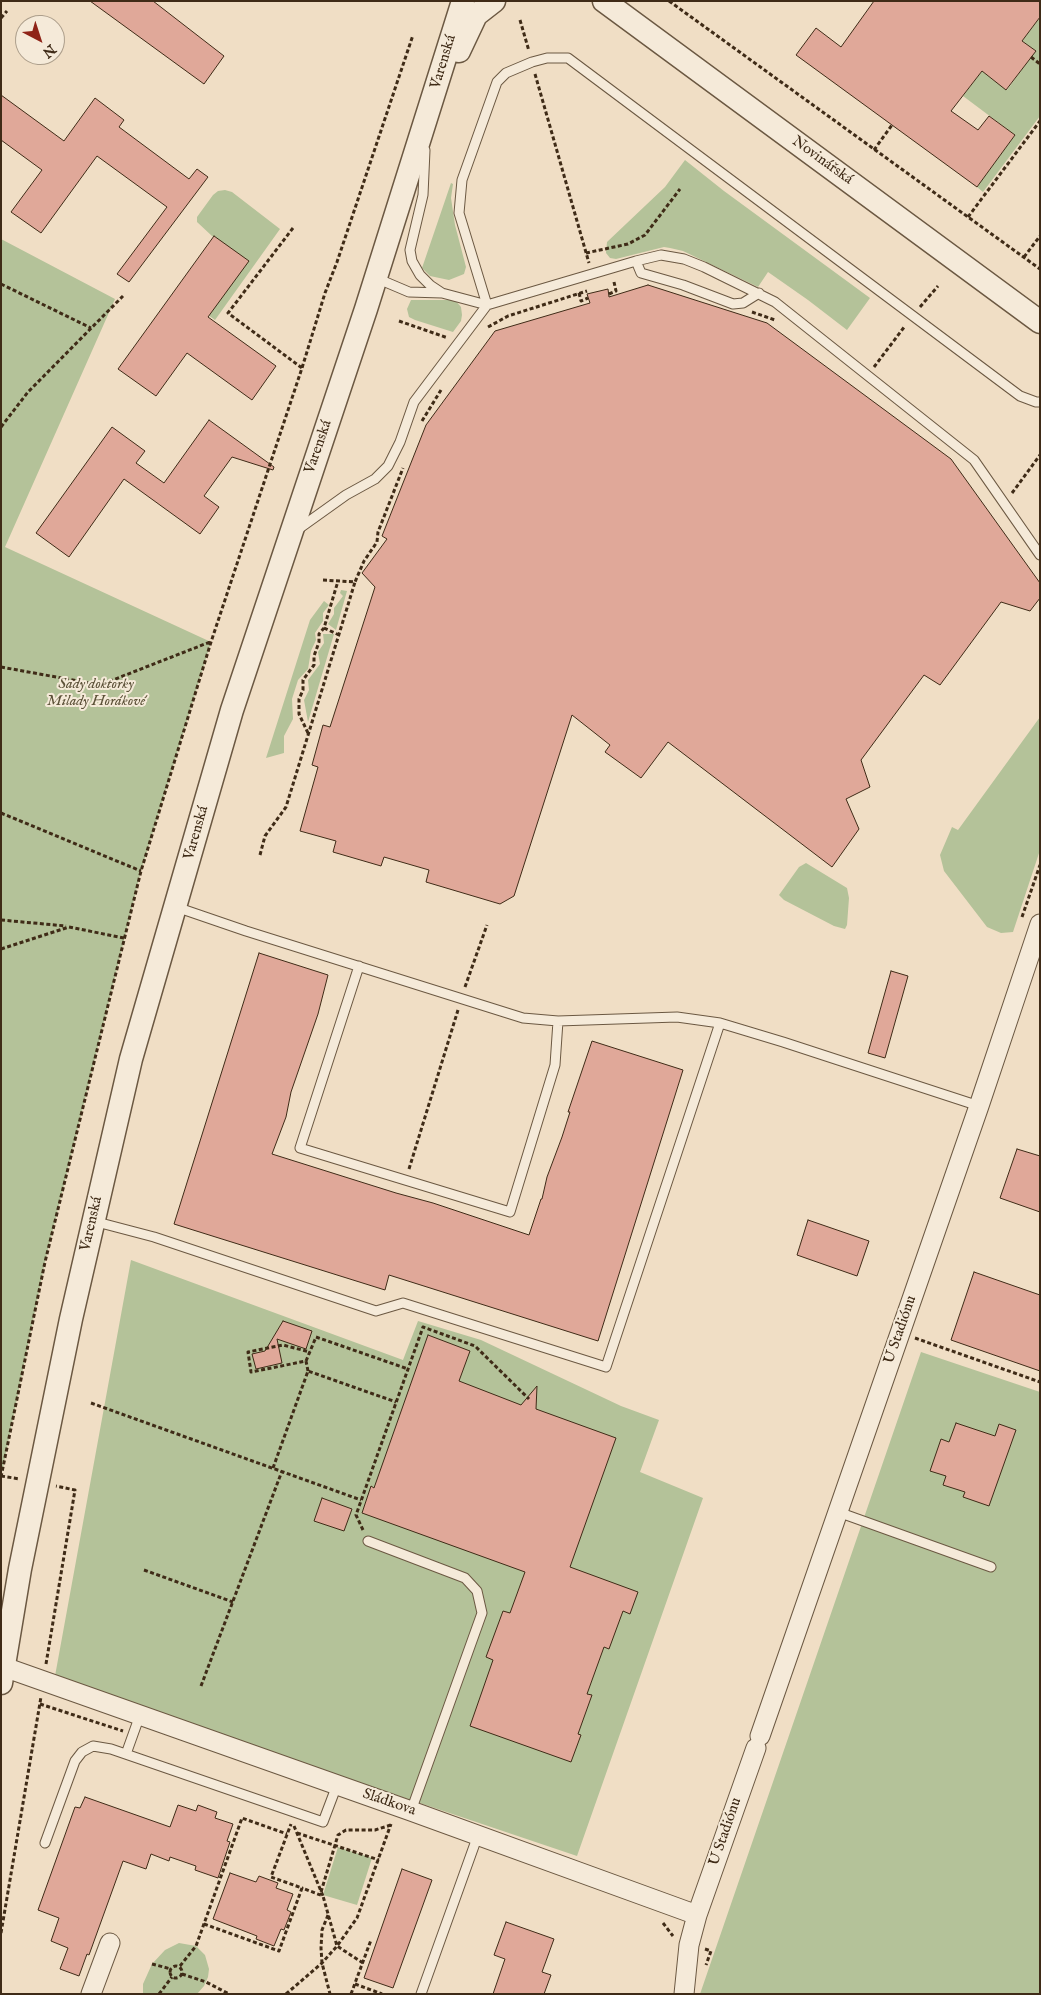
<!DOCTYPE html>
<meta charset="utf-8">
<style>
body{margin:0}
#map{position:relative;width:1041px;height:1995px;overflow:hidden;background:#f0dec5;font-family:"IM FELL English",serif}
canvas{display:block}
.frame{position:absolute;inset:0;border:2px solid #3f2b17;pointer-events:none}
.north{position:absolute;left:15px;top:15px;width:50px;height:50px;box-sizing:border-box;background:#f5ead9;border:1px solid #ac9e8b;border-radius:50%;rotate:140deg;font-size:14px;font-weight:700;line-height:20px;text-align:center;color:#3f2b17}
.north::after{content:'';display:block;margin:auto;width:18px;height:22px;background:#8f2418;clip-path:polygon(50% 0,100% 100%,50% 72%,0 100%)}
</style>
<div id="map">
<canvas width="1041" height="1995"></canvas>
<div class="frame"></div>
<div class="north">N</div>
</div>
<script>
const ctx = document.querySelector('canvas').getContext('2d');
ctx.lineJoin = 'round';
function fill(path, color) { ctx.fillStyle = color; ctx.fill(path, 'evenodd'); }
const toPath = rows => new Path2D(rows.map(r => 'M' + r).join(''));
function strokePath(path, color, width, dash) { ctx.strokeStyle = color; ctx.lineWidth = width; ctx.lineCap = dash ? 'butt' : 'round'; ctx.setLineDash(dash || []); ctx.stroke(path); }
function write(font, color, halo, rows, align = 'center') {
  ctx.font = font + ' "IM FELL English",serif'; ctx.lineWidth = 4; ctx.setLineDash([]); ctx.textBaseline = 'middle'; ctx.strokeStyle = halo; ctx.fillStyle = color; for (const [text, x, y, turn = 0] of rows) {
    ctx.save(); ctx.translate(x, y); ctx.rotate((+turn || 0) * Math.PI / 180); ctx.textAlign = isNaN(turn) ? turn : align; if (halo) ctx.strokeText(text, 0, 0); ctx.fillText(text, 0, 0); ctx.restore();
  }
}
fill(toPath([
 [1040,17,1040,116,983,192,977,187,1015,135,963,96,982,71,1007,90,1035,51,1022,41],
 [685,160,724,191,870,298,847,330,808,300,768,272,758,287,683,251,670,248,664,247,616,259,610,258,606,253,607,242,665,187],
 [451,183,453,184,451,198,455,225,466,267,464,274,449,280,430,276,422,268],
 [225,190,232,192,280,229,215,320,208,315,247,262,212,236,197,222,197,217,213,195,218,191],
 [1,239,115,299,5,547,211,642,141,871,45,1262,1,1477],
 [411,300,455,300,461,307,462,315,461,321,453,332,415,320,409,317,407,309],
 [341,590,347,591,336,630,328,624,334,614,334,608,343,596,340,593],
 [324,601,329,605,323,613,323,621,315,633,316,640,311,651,308,669,298,680,292,699,293,719,284,736,284,753,266,758,310,620],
 [323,634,334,634,308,722,304,700,309,690,308,680,320,664,318,652,324,643],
 [1040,717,1040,850,1013,932,1001,933,987,927,944,871,940,855,952,827,958,830],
 [806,863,847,888,849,898,847,925,845,929,834,926,784,900,779,895,799,867],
 [131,1260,403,1360,418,1321,481,1340,621,1406,659,1420,640,1472,703,1498,577,1856,399,1796,55,1676],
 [921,1352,1040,1392,1040,1994,700,1994],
 [338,1847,372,1858,357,1905,323,1895],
 [179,1943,196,1946,205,1955,209,1969,208,1977,204,1986,197,1994,143,1994,143,1984,152,1964,165,1950]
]), '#b4c299');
const building = toPath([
 [90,1,153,1,224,56,204,84,90,1],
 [874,1,1040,1,1040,17,1022,41,1036,51,1006,90,982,71,951,111,978,130,989,116,1015,135,977,187,796,55,816,28,841,47,874,1],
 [1,95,64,141,95,98,124,120,119,127,189,179,197,169,208,177,129,282,117,274,167,207,97,156,41,233,11,212,42,170,1,140,1,95],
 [214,236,249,261,208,317,276,366,252,400,187,353,156,396,118,369,214,236],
 [648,285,767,323,951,459,1040,583,1040,598,1030,611,1001,602,940,685,924,675,861,760,870,787,846,799,859,829,832,867,668,742,641,778,605,752,610,745,572,715,514,896,500,904,426,882,429,870,384,857,381,866,333,852,336,841,300,831,318,767,312,765,323,725,330,727,375,587,362,573,387,539,382,536,426,425,495,331,590,303,587,294,608,289,609,297,648,285],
 [209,420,274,467,273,470,232,457,204,496,219,507,200,534,124,479,69,557,36,533,112,427,145,451,136,463,164,483,209,420],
 [259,953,328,975,318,1014,291,1092,286,1117,272,1154,396,1193,433,1203,529,1235,541,1199,542,1199,547,1177,562,1137,570,1112,568,1112,592,1041,683,1070,598,1341,389,1275,385,1290,174,1224,259,953],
 [891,971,908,976,885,1058,868,1053,891,971],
 [1017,1149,1040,1156,1040,1212,1000,1198,1017,1149],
 [808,1220,869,1241,857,1276,797,1255,808,1220],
 [974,1272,1040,1295,1040,1371,951,1340,974,1272],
 [283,1321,312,1331,306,1349,277,1339,282,1363,256,1369,252,1354,265,1351,283,1321],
 [428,1335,470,1351,459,1381,521,1405,537,1386,536,1409,616,1438,570,1567,638,1592,630,1614,623,1611,609,1649,604,1647,587,1694,592,1695,578,1734,581,1735,571,1762,470,1726,493,1660,486,1657,503,1611,510,1613,525,1572,362,1513,371,1486,374,1488,428,1335],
 [956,1423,995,1436,999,1424,1016,1430,989,1506,963,1497,965,1492,943,1485,946,1476,930,1471,941,1439,949,1442,956,1423],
 [322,1498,352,1509,344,1531,314,1521,322,1498],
 [85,1797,170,1827,178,1805,196,1811,198,1805,217,1812,215,1818,233,1824,227,1841,230,1842,218,1878,195,1870,196,1866,170,1857,169,1861,151,1854,146,1869,123,1861,89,1955,87,1954,79,1976,60,1969,68,1948,51,1941,59,1918,38,1910,75,1807,80,1808,85,1797],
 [402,1869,432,1880,393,1988,364,1978,402,1869],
 [230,1873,256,1882,259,1876,278,1883,276,1888,293,1894,287,1910,291,1912,284,1930,281,1929,274,1946,256,1939,257,1936,213,1919,230,1873],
 [506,1922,554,1939,542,1972,551,1975,544,1994,493,1994,505,1959,494,1955,506,1922]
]);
fill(building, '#e0a899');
strokePath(building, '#3f2b17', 1);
const service = toPath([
 [425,150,423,195,410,250,412,261,420,275,430,285,442,293],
 [636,261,641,273,683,285,733,304,743,303,759,293],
 [376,278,409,292,442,293,487,305,636,261,661,255,684,259,704,267,775,302,974,460,1040,555],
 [487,305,459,213,462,180,497,82,506,73,532,62,547,58,568,58,1020,396,1036,402,1040,402],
 [297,530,346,495,375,479,388,466,400,442,414,402,487,305],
 [176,907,246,931,523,1018,558,1021,677,1017,720,1023,783,1042,979,1106],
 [359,966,300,1148,510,1212,555,1065,558,1021],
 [93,1221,154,1237,376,1311,403,1303,606,1367,720,1023],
 [838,1512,991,1567],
 [368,1541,465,1578,477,1591,482,1613,411,1811],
 [126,1754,140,1715],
 [45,1843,75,1761,82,1752,93,1746,111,1749,323,1822,337,1785],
 [421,1994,478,1835]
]);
const minor = toPath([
 [4,1667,411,1811,697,1915],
 [760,1736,979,1106,1040,924],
 [91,1994,110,1943],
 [684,1994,689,1945,697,1915,756,1748]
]);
const tertiary = toPath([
 [604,1,1040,322],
 [459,51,476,15,494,1],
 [1,1683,20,1569,71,1319,131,1059,232,710,366,309,463,1]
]);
strokePath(service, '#6b5842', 11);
strokePath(minor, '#6b5842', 21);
strokePath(tertiary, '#6b5842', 25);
strokePath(toPath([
 [669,1,1040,269],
 [1,18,7,11],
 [520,20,529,51],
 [1031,57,1040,64],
 [535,74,589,263],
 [874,150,892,125],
 [968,217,1040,121],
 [293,228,228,313,302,368],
 [586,253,628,244,645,235,680,189],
 [1024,257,1040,236],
 [1,284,91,328],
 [579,293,581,301,588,298],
 [609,294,616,291,614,282],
 [920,307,938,286],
 [752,312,775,320],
 [399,321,448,338],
 [488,327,508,316,587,291],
 [874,367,905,326],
 [422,421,441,390],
 [1,427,28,392,123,296],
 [1012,493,1040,455],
 [323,580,355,582,364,561,377,542,378,532,403,468],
 [324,628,339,635],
 [1,667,100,685,210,642],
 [308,733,299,714,299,699,303,690,303,680,314,665,314,656,319,642,319,634,324,628,338,581],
 [1,813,141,871],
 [260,855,265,836,286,807,355,582],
 [1022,917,1040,865],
 [1,920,66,926],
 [1,949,69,927,124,938],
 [465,987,487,925],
 [409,1169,458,1010],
 [915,1338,1040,1382],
 [306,1361,316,1337,408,1369],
 [308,1371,306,1361,251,1372,248,1352,283,1345,310,1352],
 [91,1403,361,1500],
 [273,1468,308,1371,396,1402],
 [1,1476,20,1479],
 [1,1477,45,1262,141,871,211,642,302,368,325,293,337,262,413,35],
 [363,1530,356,1515,423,1327,475,1346,529,1399],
 [144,1570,233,1602],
 [46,1664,75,1490,56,1486],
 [201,1686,282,1471],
 [40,1704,123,1731],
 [294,1826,323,1896,302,1888],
 [297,1833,379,1860],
 [321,1892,338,1835,346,1830,375,1830,391,1825],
 [328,1915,322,1930,321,1948,322,1963,330,1994],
 [663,1923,673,1936],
 [204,1924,279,1951,302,1888,271,1877,291,1824],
 [1,1933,41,1697],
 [705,1949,711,1951,706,1965],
 [363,1963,337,1946,357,1918,391,1824],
 [152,1964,171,1969],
 '170 1972a6 6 0 1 1 12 0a6 6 0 1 1-12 0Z',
 [180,1966,196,1946,242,1818,287,1834],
 [182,1974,206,1982,229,1994],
 [355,1984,382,1994],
 [159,1994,172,1977],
 [286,1994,322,1963,337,1946,323,1896],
 [351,1994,371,1940]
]), '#3f2b17', 3, [4, 2.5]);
strokePath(service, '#f5ead9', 9);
strokePath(minor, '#f5ead9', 19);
strokePath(tertiary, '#f5ead9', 22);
write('15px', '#3f2b17', '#f5ead9', [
 ["Varenská",444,62,-73],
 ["Novinářská",822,161,36],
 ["Varenská",319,447,-71],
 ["Varenská",197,833,-74],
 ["Varenská",92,1224,-77],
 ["U Stadiónu",901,1330,-71],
 ["Sládkova",389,1803,19],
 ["U Stadiónu",726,1832,-71]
]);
write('italic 15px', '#5c5138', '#f5ead9', [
 ["Sady doktorky",96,685],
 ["Milady Horákové",96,702]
]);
</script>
